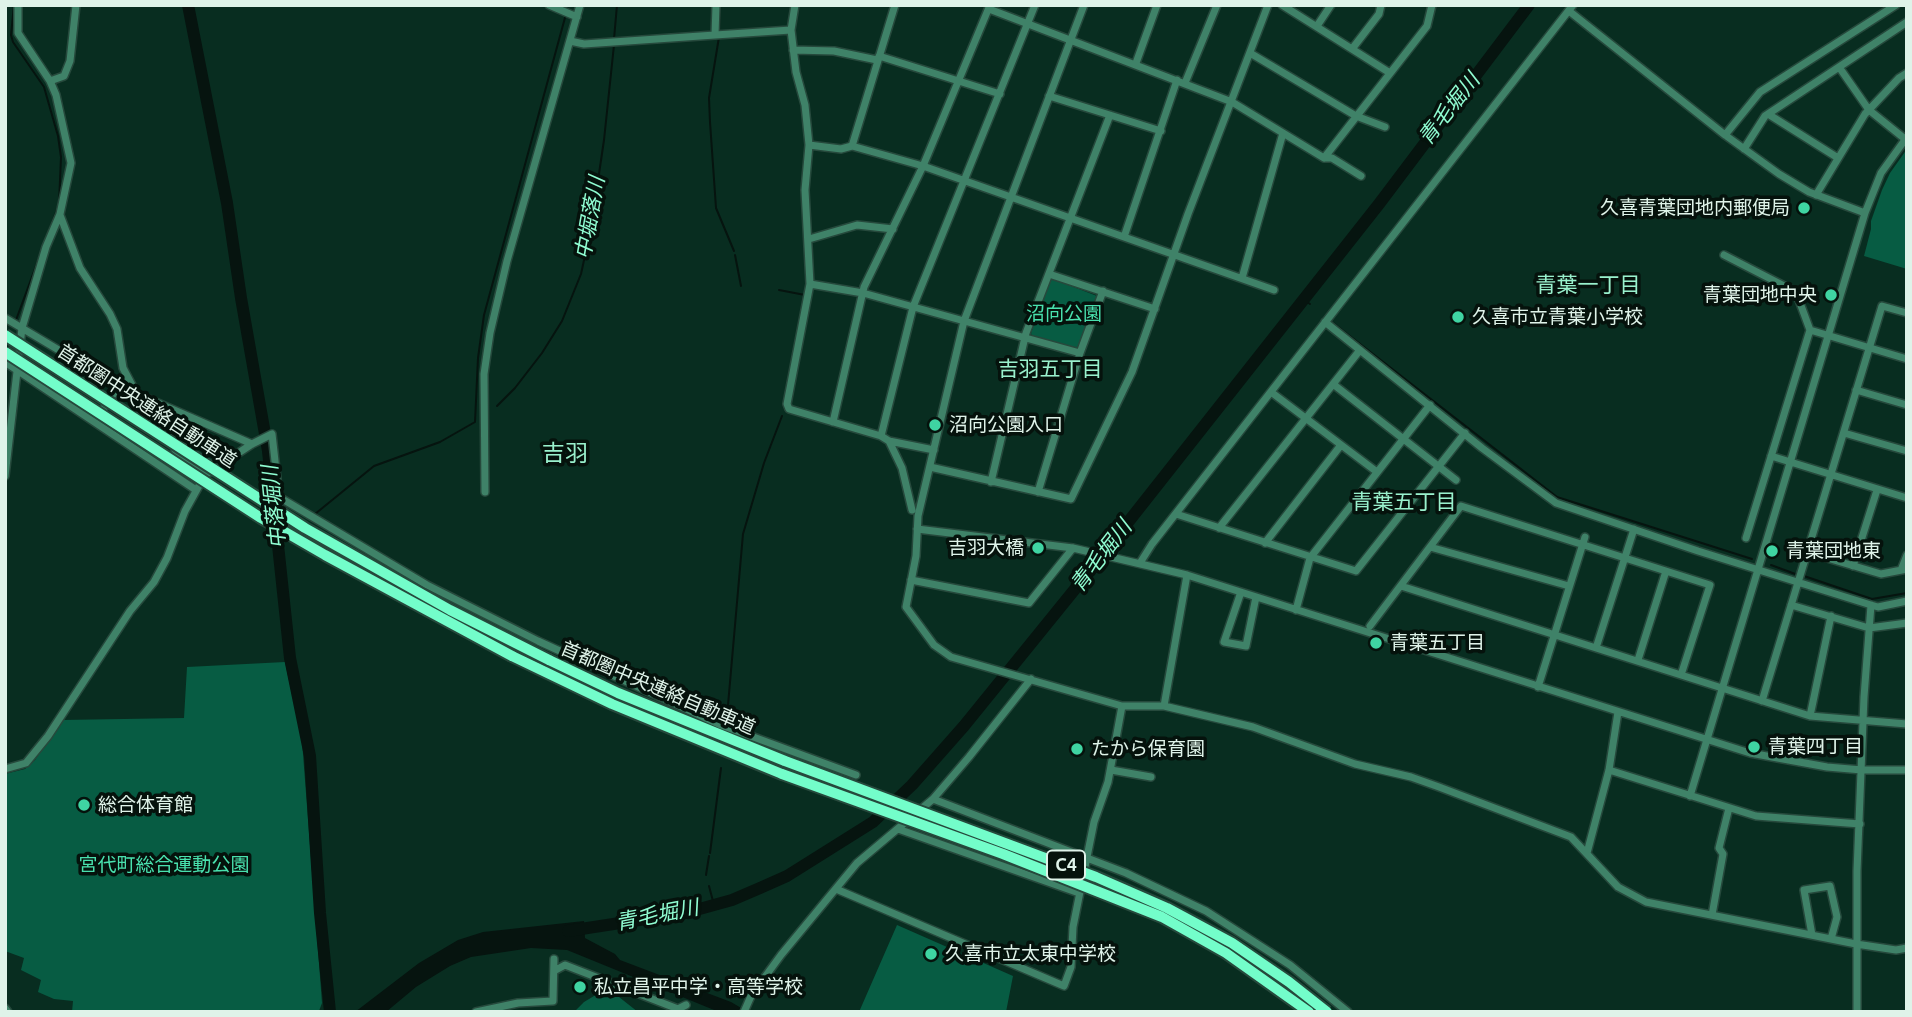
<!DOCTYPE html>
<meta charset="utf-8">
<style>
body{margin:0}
#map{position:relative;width:1912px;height:1017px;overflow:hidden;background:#082d20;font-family:Ubuntu,sans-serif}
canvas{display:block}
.frame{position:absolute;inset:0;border:7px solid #dff3e9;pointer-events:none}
</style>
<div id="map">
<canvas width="1912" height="1017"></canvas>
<div class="frame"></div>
</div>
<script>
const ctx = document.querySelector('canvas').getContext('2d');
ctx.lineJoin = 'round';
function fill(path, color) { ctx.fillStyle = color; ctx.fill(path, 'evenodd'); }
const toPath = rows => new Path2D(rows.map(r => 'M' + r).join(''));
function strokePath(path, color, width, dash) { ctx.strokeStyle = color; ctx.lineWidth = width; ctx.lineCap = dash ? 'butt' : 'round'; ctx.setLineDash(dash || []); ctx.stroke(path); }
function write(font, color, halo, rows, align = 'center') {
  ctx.font = font + ' Ubuntu,"Noto Sans JP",sans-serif'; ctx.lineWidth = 7; ctx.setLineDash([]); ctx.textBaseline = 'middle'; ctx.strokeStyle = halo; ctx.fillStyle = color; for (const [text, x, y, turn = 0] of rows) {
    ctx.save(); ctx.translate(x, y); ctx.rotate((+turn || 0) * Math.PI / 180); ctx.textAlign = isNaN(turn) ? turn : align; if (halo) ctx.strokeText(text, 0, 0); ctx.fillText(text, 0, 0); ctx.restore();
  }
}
fill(toPath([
 [1907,149,1907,269,1864,256,1871,229,1871,221,1882,190,1890,173],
 [1053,279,1097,296,1079,348,1032,337,1031,333,1050,280],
 [285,662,302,741,322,1003,319,1011,72,1012,73,1001,54,999,38,992,41,980,21,970,24,958,5,951,5,774,25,769,35,760,62,720,184,718,187,667],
 [897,925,1013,976,1006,1012,859,1012],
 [607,995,619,997,638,1012,574,1012,584,1002,594,996]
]), '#075c43');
fill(toPath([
 [584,921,585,938,615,954,620,960,731,1002,748,1012,719,1012,567,950,531,948,471,957,450,966,416,987,386,1012,355,1012,419,963,458,940,483,932]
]), '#06140f');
strokePath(toPath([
 [14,5,11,35,13,42,44,87,58,136,61,157,59,204,16,320],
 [719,32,720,5],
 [719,37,709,98,710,122,716,208,734,251],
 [614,39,617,5],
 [735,255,741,286],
 [779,290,805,295],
 [1303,299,1310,304],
 [1333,323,1557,497,1752,559],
 [5,378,6,367],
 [497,406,515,388,542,353,562,321,581,274,591,228,604,140,614,45],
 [315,514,374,466,440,442,475,422,478,358,484,315,566,14],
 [1771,565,1798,575],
 [1804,576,1872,599,1907,593],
 [728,705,743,534,764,463,782,416],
 [710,853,721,768],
 [706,875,709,856],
 [709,886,714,905]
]), '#06140f', 2);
strokePath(toPath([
 [188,5,227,203,241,298,268,451,290,658,310,756,320,913,330,1012],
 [568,931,685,913,732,900,760,888,787,876,873,822,912,785,964,726,1088,573,1379,204,1529,5]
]), '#06140f', 12);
const minor = toPath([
 [549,5,577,17],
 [795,5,791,30,796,72,805,105,809,145,805,190,810,284,787,404,789,409,881,436,889,441,934,450],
 [1084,5,964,321,918,516,916,556,906,607,934,645,951,657,1122,706,1164,706,1253,727,1355,764,1411,777,1439,787,1571,837,1618,887,1646,902,1856,944,1896,950,1907,948],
 [1282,5,1390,73],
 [989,9,1232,102,1324,158,1332,158,1361,176],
 [1569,11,1725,135,1779,174,1809,192,1865,213],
 [1317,26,1331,5],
 [715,35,791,30],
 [570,41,584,44,715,35,716,5],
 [1352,49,1379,14,1381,5],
 [793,50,834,51,877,60],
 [1250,53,1356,116,1385,127],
 [879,56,1000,94],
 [1136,63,1157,5],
 [1839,67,1869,110,1905,139],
 [50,81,64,76,70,61,76,5],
 [1185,83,1217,5],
 [1049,96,1161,131],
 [1768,114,1838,158],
 [1725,135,1760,92,1896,5],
 [809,145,841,149,852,146,923,166,1274,290],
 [852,146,895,5],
 [1744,149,1765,116,1907,22],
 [1324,158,1427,26,1432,5],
 [1816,195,1865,114,1899,78,1907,73],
 [60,215,80,268,110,314,117,329,123,368,155,429],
 [1124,237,1177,80],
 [809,239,857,225,893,229],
 [1724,255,1796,292,1810,330,1907,359],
 [1049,274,1155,309],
 [1242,278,1283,133],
 [810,284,863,293,1080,353],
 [5,318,119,386,252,444],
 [1325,322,1482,448,1556,503,1698,551,1871,605,1878,607,1907,601],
 [5,362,196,490],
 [1333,384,1456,480],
 [1856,390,1907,405],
 [1271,392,1377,472],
 [99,415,119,386],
 [833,422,864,287,923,166,990,5],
 [1844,433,1907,451],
 [881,436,913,307,1035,5],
 [889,441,902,468,912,510],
 [175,450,205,475],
 [1771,456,1907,498],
 [930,467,1071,499,1132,372,1188,214,1268,5],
 [5,476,22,328,46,247,60,214,71,163,56,95,50,81,18,33,18,5],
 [991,482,1026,333,1110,115],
 [485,492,484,374,490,333,507,261,580,5],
 [1038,492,1080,353,1103,291],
 [1176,514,1356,571,1465,433],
 [1219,528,1360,350],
 [917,529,1073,548,1187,575,1750,753,1827,767,1862,770,1907,770],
 [1746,538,1810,330],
 [1265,543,1341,445],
 [1430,547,1569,586],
 [1807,552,1881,574,1907,569],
 [1140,563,1152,544,1573,5],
 [1853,566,1877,490],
 [1901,570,1907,555],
 [911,580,1029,603,1073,548],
 [1401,586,1810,716,1907,724],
 [1241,592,1224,642,1246,646,1256,597],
 [1791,605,1869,628,1907,623],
 [1296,610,1310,558,1430,405],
 [1370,626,1461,506,1710,585,1681,675],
 [1596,648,1634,529],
 [1638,660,1666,571],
 [1538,687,1585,537],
 [1762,701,1882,306,1907,313],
 [1164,706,1187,575],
 [1810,716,1831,616],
 [5,769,26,763,48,736,130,611,154,582,167,558,185,511,205,475,252,444,272,434,279,497,427,585,538,641,721,725,856,775],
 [1111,770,1151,777],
 [1609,770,1756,816,1860,824],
 [1690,796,1865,213,1881,173,1907,137],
 [933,799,1126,873,1206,911,1290,965,1348,1012],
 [898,829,1079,893],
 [1587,853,1609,770,1618,712],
 [836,889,1064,986,1071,967,1073,927,1094,822,1108,782,1122,706],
 [1712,915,1723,854,1719,848,1729,808],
 [1812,935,1804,890,1830,886,1837,917,1831,939],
 [554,971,565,965,678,1009,686,1005],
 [5,1008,8,1012],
 [476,1012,518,1003,553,1001,554,959],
 [744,1012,751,996,781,955,857,863,933,799,969,757,1031,679],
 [1857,1012,1857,871,1864,697,1871,605]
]);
const highway = toPath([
 [512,656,612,704,782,774],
 [549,660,618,693,785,761]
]);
strokePath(minor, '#26493c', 10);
strokePath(highway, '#26493c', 14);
strokePath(minor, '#3f8268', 7);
strokePath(highway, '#73fdca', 10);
const highwayBridge = toPath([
 [5,335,305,528,450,610,549,660],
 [5,352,261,518,325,555,512,656],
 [785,761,1096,877,1167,908,1232,943,1289,982,1327,1012],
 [782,774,1003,854,1162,917,1226,953,1309,1012]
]);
strokePath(highwayBridge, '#26493c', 14, []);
strokePath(highwayBridge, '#73fdca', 10);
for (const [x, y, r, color] of [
 [1804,208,7,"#3fd4a2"],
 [1831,295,7,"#3fd4a2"],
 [1458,317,7,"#3fd4a2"],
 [935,425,7,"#3fd4a2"],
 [1038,548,7,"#3fd4a2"],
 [1772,551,7,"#3fd4a2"],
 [1376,643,7,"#3fd4a2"],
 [1754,747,7,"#3fd4a2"],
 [1077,749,7,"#3fd4a2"],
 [84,805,7,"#3fd4a2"],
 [931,954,7,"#3fd4a2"],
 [580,987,7,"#3fd4a2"]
]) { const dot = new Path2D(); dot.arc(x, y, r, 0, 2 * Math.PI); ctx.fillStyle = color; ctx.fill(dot); strokePath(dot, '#05120c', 2.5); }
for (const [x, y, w] of [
 [1066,865,38]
]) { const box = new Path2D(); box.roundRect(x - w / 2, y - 14.5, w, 29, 5); ctx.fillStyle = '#05120c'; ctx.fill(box); strokePath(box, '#dff3e9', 2); }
write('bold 18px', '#dff3e9', null, [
 ["C4",1066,865]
]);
write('19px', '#dff3e9', '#05120c', [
 ["久喜青葉団地内郵便局",1790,208,"right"],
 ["青葉団地中央",1817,295,"right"],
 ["久喜市立青葉小学校",1472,317],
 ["沼向公園入口",949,425],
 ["吉羽大橋",1024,548,"right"],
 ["青葉団地東",1786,551],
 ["青葉五丁目",1390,643],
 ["青葉四丁目",1768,747],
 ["たから保育園",1091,749],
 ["総合体育館",98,805],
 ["久喜市立太東中学校",945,954],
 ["私立昌平中学・高等学校",594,987]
], 'left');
write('19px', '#49e1ae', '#05120c', [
 ["沼向公園",1064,314],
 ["宮代町総合運動公園",164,865]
]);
write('19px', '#dff3e9', '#05120c', [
 ["首都圏中央連絡自動車道",147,406,33],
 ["首都圏中央連絡自動車道",658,688,23]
]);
write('italic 21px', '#90fdd2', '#05120c', [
 ["青毛堀川",1449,109,-52],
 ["中堀落川",590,218,-80],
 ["中落堀川",274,507,-96],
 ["青毛堀川",1101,556,-52],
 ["青毛堀川",657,915,-11]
]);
write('21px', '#99f1cd', '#05120c', [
 ["青葉一丁目",1588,285],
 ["吉羽五丁目",1050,369],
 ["青葉五丁目",1404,502]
]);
write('23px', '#99f1cd', '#05120c', [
 ["吉羽",565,453]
]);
</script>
